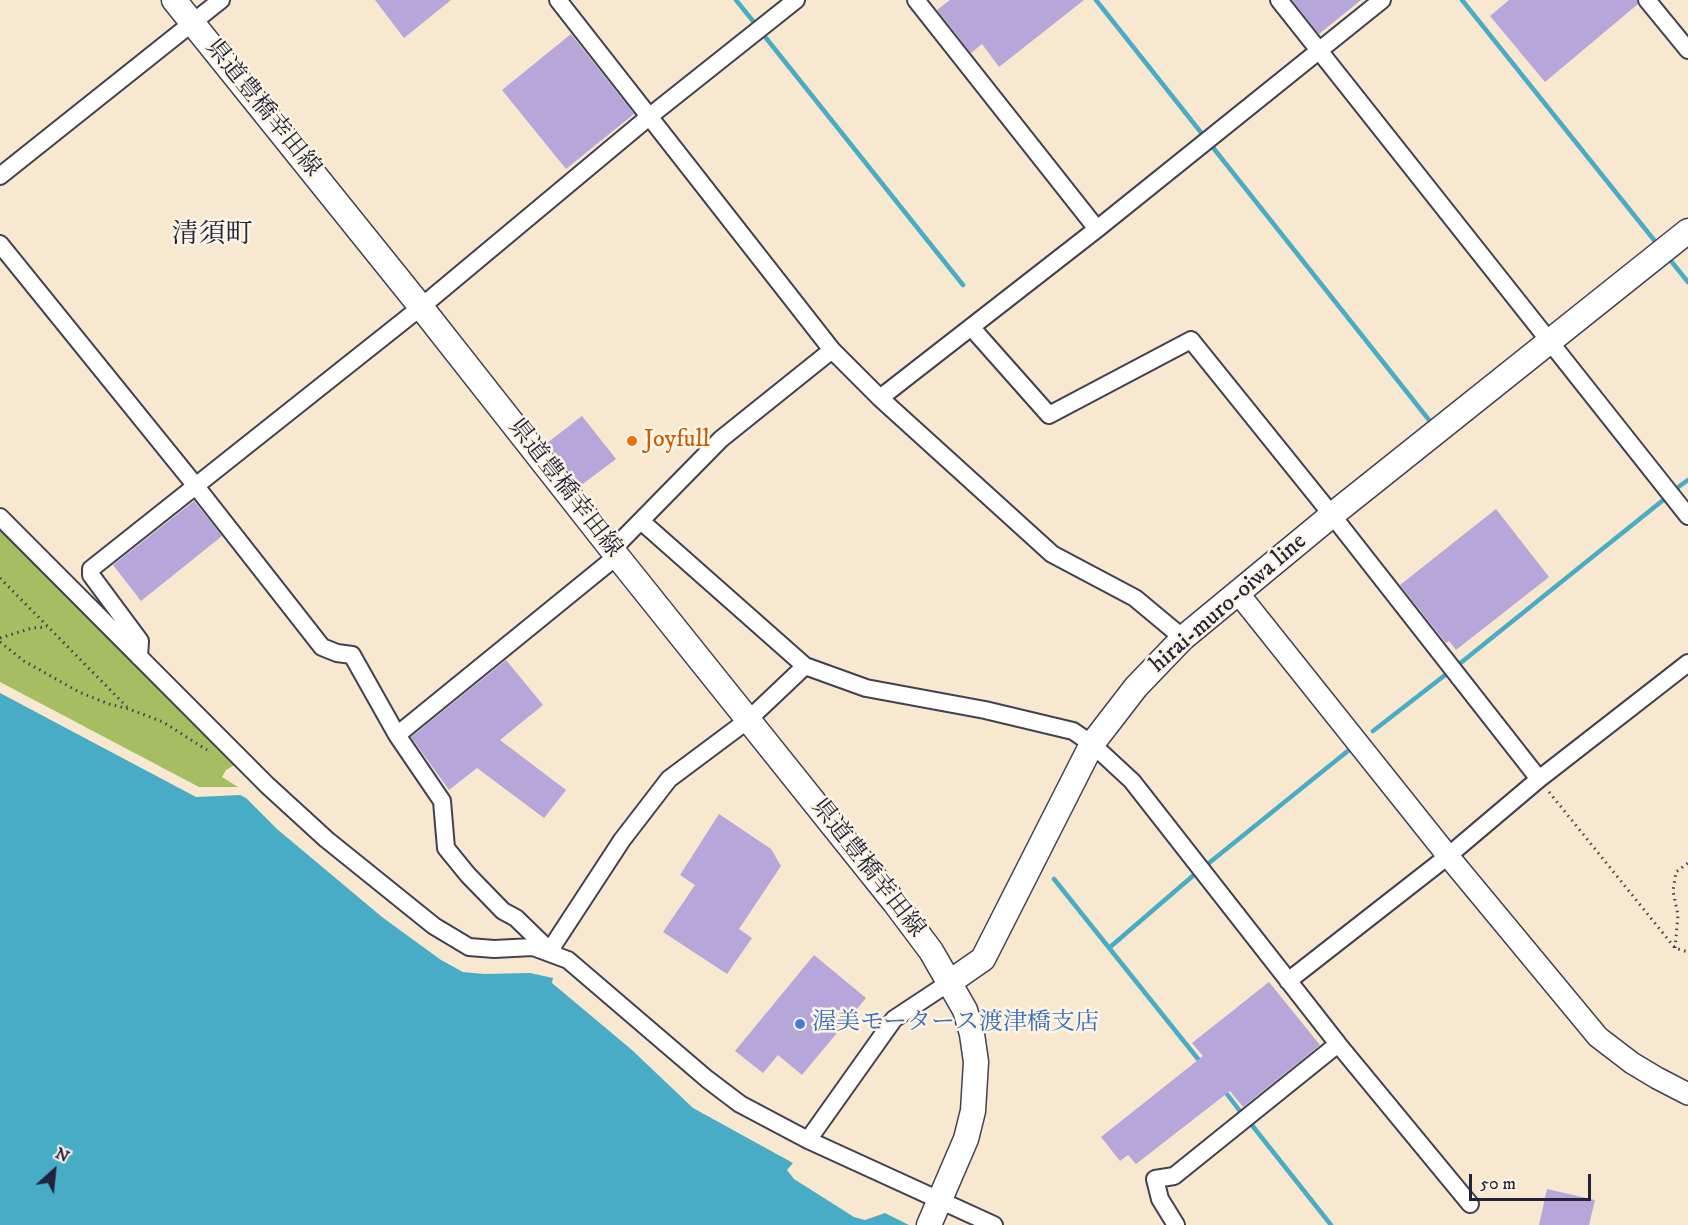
<!DOCTYPE html>
<meta charset="utf-8">
<style>
body{margin:0}
#map{position:relative;width:1688px;height:1225px;overflow:hidden;background:#f8e8d0;font-family:"IM FELL DW Pica",serif}
canvas{display:block}
.north{position:absolute;left:24px;top:1141px;width:60px;height:60px;-webkit-text-stroke:4px #fcf5e5;paint-order:stroke;rotate:27deg;font-size:16px;font-weight:700;line-height:24px;text-align:center;color:#22223b}
.north::after{content:'';display:block;margin:auto;width:21px;height:27px;background:#22223b;clip-path:polygon(50% 0,100% 100%,50% 72%,0 100%)}
.scale{position:absolute;left:1469px;top:1174px;width:122px;height:27px;box-sizing:border-box;border:3px solid #22223b;border-top:0;padding-left:8px;font-size:18px;line-height:21px;white-space:nowrap;color:#22223b;-webkit-text-stroke:4px #fcf5e5;paint-order:stroke}
</style>
<div id="map">
<canvas width="1688" height="1225"></canvas>
<div class="north">N</div>
<div class="scale">50 m</div>
</div>
<script>
const ctx = document.querySelector('canvas').getContext('2d');
ctx.lineJoin = 'round';
function fill(path, color) { ctx.fillStyle = color; ctx.fill(path, 'evenodd'); }
const toPath = rows => new Path2D(rows.map(r => 'M' + r).join(''));
function strokePath(path, color, width, dash) { ctx.strokeStyle = color; ctx.lineWidth = width; ctx.lineCap = dash ? 'butt' : 'round'; ctx.setLineDash(dash || []); ctx.stroke(path); }
function write(font, color, halo, rows, align = 'center') {
  ctx.font = font + ' "IM FELL DW Pica","Noto Serif JP",serif'; ctx.lineWidth = 5; ctx.setLineDash([]); ctx.textBaseline = 'middle'; ctx.strokeStyle = halo; ctx.fillStyle = color; for (const [text, x, y, turn = 0] of rows) {
    ctx.save(); ctx.translate(x, y); ctx.rotate((+turn || 0) * Math.PI / 180); ctx.textAlign = isNaN(turn) ? turn : align; if (halo) ctx.strokeText(text, 0, 0); ctx.fillText(text, 0, 0); ctx.restore();
  }
}
fill(toPath([
 [0,525,236,764,226,770,222,777,238,787,199,787,0,682]
]), '#a7bd62');
fill(toPath([
 [0,693,196,797,240,795,246,798,277,829,382,917,441,960,463,972,484,974,530,973,553,978,552,983,632,1050,693,1108,793,1163,787,1170,794,1179,854,1217,865,1220,885,1213,909,1225,0,1225]
]), '#48acc7');
strokePath(toPath([
 [736,0,757,26],
 [1096,0,1429,420],
 [1462,0,1658,245],
 [766,38,963,285],
 [1667,256,1688,282],
 [1677,488,1688,480],
 [1458,665,1667,497],
 [1373,731,1449,672],
 [1209,863,1349,750],
 [1054,879,1202,1064],
 [1109,948,1195,874],
 [1223,1089,1243,1115],
 [1251,1124,1331,1225]
]), '#48acc7', 4.5);
fill(toPath([
 [375,0,451,0,404,38],
 [950,0,1084,0,999,67,982,44,971,53,937,10],
 [1292,0,1361,0,1319,34],
 [1509,0,1637,0,1638,4,1545,82,1490,16],
 [571,34,634,114,566,169,502,90],
 [582,416,616,459,580,486,547,443],
 [194,501,222,536,141,601,113,565],
 [1496,509,1549,577,1456,650,1449,641,1446,643,1400,585],
 [506,660,543,705,500,740,566,790,544,818,477,768,449,790,411,737],
 [719,814,771,849,781,866,739,929,752,938,727,974,663,932,695,885,680,875],
 [814,955,866,998,802,1075,778,1055,763,1073,735,1051],
 [1269,982,1320,1045,1243,1107,1230,1091,1136,1164,1128,1155,1120,1161,1101,1137,1203,1056,1192,1043],
 [1547,1189,1595,1200,1589,1225,1539,1225]
]), '#b6a6da');
const minor = toPath([
 [558,0,832,350,880,398,1052,554,1135,598,1183,638],
 [916,0,1097,229],
 [1279,0,1688,516],
 [1647,0,1688,50],
 [0,176,221,0],
 [0,244,195,485,322,647,337,653,352,655,397,735,442,801,446,848,468,875,503,911,516,918,552,953,554,944,622,840,669,779,748,720,805,666],
 [971,327,1049,415,1191,340,1332,515,1539,779],
 [880,398,1097,229,1382,0],
 [0,517,267,785,326,839,434,926,469,947,494,949,533,947,568,960,707,1079,740,1104,808,1140,994,1225],
 [641,521,805,666,866,688,985,710,1073,731,1092,744,1132,781,1338,1044,1470,1204],
 [612,550,721,439,832,350],
 [139,657,140,641,91,575,91,569,421,307,650,116,796,0],
 [397,735,617,556],
 [1288,981,1448,856,1539,779,1688,663],
 [808,1140,894,1019,950,982],
 [1176,1225,1160,1199,1155,1179,1174,1176,1338,1044]
]);
const tertiary = toPath([
 [1238,593,1448,856,1598,1037,1632,1063,1657,1078,1688,1094]
]);
const secondary = toPath([
 [174,0,421,307,617,556,895,903,931,951,965,1010,972,1034,976,1062,973,1111,966,1139,929,1225],
 [950,982,983,959,1092,744,1136,687,1183,638,1332,515,1688,231]
]);
strokePath(minor, '#424051', 20);
strokePath(tertiary, '#424051', 24);
strokePath(secondary, '#424051', 27);
strokePath(toPath([
 [0,578,127,707],
 [0,638,32,628,47,627],
 [0,642,24,661,79,692,109,704,129,709,163,722,207,750],
 [1549,792,1675,948,1688,952],
 [1675,948,1678,915,1673,891,1676,872,1688,863]
]), '#424051', 3, [1.5, 4.5]);
strokePath(minor, '#fff', 16);
strokePath(tertiary, '#fff', 21);
strokePath(secondary, '#fff', 24);
for (const [x, y, r, color] of [
 [632,441,6,"#e8710a"],
 [800,1024,6,"#3f7fe0"]
]) { const dot = new Path2D(); dot.arc(x, y, r, 0, 2 * Math.PI); ctx.fillStyle = color; ctx.fill(dot); strokePath(dot, '#fcf5e5', 2); }
write('24px', '#22223b', '#fcf5e5', [
 ["県道豊橋幸田線",262,109,51],
 ["県道豊橋幸田線",564,489,52],
 ["hirai-muro-oiwa line",1229,604,-41],
 ["県道豊橋幸田線",867,869,52]
]);
write('24px', '#c56008', '#fcf5e5', [
 ["Joyfull",644,441]
], 'left');
write('24px', '#366cbe', '#fcf5e5', [
 ["渥美モータース渡津橋支店",812,1024]
], 'left');
write('27px', '#22223b', '#fcf5e5', [
 ["清須町",212,236]
]);
</script>
